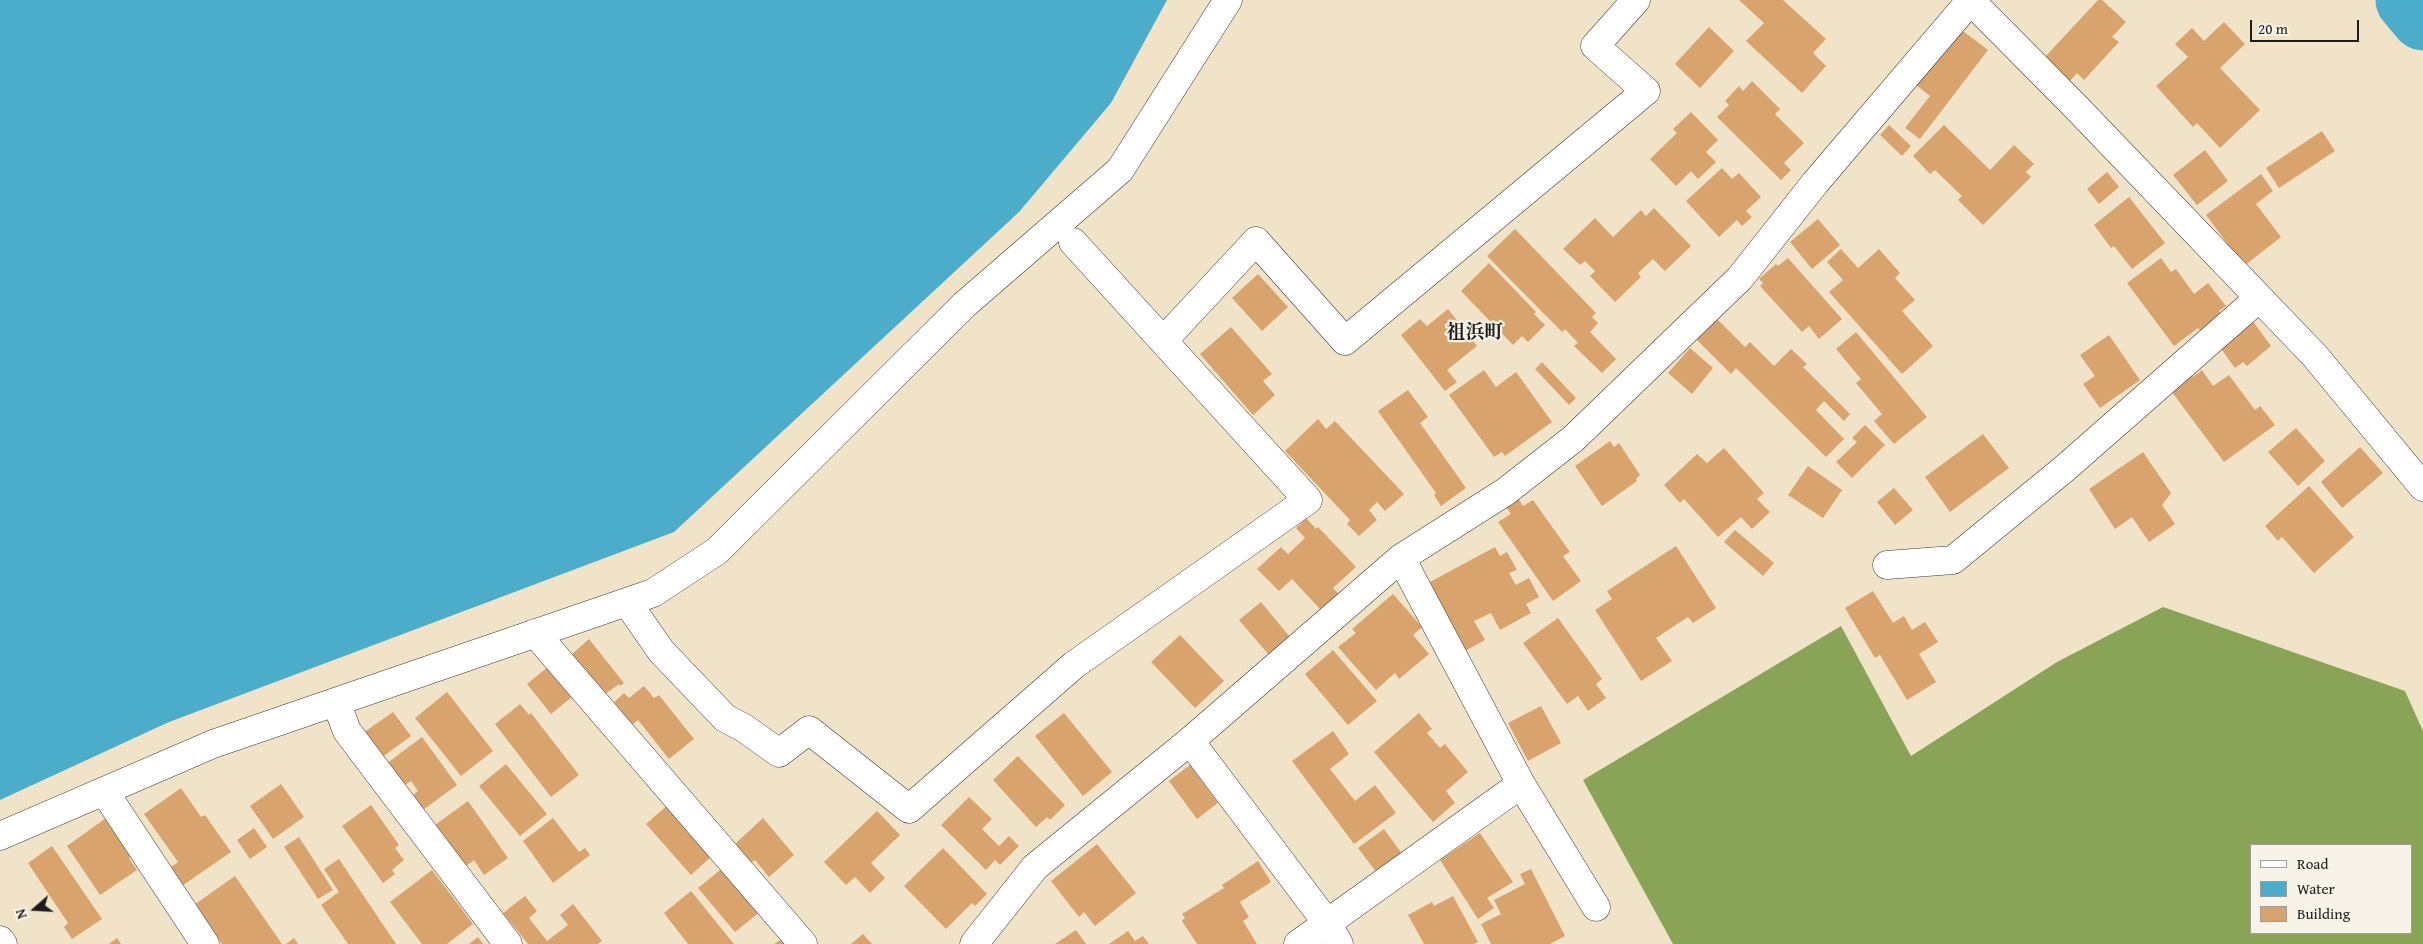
<!DOCTYPE html>
<meta charset="utf-8">
<style>
body{margin:0}
#map{position:relative;width:2423px;height:944px;overflow:hidden;background:#f1e3c7;font-family:"Gentium Book Plus",serif}
canvas{display:block}
.legend{position:absolute;left:2250px;top:844px;width:162px;height:90px;box-sizing:border-box;background:#f7f3e8;border:1px solid #9f9d96;margin:0;padding:6px 9px;list-style:none;font-size:15px;color:#1c1c1c}
.legend li{display:flex;align-items:center;gap:10px;height:25px}
.legend b{width:25px;border:1px solid #9f9d96}
.north{position:absolute;left:10px;top:884px;width:50px;height:50px;-webkit-text-stroke:4px #f7f3e8;paint-order:stroke;rotate:251deg;font-size:14px;font-weight:700;line-height:20px;text-align:center;color:#1c1c1c}
.north::after{content:'';display:block;margin:auto;width:18px;height:22px;background:#1c1c1c;clip-path:polygon(50% 0,100% 100%,50% 72%,0 100%)}
.scale{position:absolute;left:2250px;top:20px;width:109px;height:22px;box-sizing:border-box;border:2px solid #1c1c1c;border-top:0;padding-left:6px;font-size:15px;line-height:18px;white-space:nowrap;color:#1c1c1c;-webkit-text-stroke:4px #f7f3e8;paint-order:stroke}
</style>
<div id="map">
<canvas width="2423" height="944"></canvas>
<ul class="legend">
<li><b style="height:6px;background:#fff"></b>Road</li>
<li><b style="height:14px;background:#4badca"></b>Water</li>
<li><b style="height:14px;background:#d9a36e"></b>Building</li>
</ul>
<div class="north">N</div>
<div class="scale">20 m</div>
</div>
<script>
const ctx = document.querySelector('canvas').getContext('2d');
ctx.lineJoin = 'round';
function fill(path, color) { ctx.fillStyle = color; ctx.fill(path, 'evenodd'); }
const toPath = rows => new Path2D(rows.map(r => 'M' + r).join(''));
function strokePath(path, color, width, dash) { ctx.strokeStyle = color; ctx.lineWidth = width; ctx.lineCap = dash ? 'butt' : 'round'; ctx.setLineDash(dash || []); ctx.stroke(path); }
function write(font, color, halo, rows, align = 'center') {
  ctx.font = font + ' "Gentium Book Plus","Noto Serif JP",serif'; ctx.lineWidth = 4.5; ctx.setLineDash([]); ctx.textBaseline = 'middle'; ctx.strokeStyle = halo; ctx.fillStyle = color; for (const [text, x, y, turn = 0] of rows) {
    ctx.save(); ctx.translate(x, y); ctx.rotate((+turn || 0) * Math.PI / 180); ctx.textAlign = isNaN(turn) ? turn : align; if (halo) ctx.strokeText(text, 0, 0); ctx.fillText(text, 0, 0); ctx.restore();
  }
}
fill(toPath([
 [2163,607,2405,691,2423,731,2423,944,1673,944,1583,780,1841,626,1911,756,2057,662],
 [2252,845,2412,845,2412,933,2252,933]
]), '#89a457');
fill(toPath([
 [0,0,1167,0,1111,103,1019,212,674,532,169,722,0,800]
]), '#4badca');
strokePath(toPath([
 [2408,0,2423,18]
]), '#4badca', 65);
fill(toPath([
 [1739,0,1783,0,1826,39,1813,53,1826,66,1802,93,1746,41,1764,23],
 [2098,0,2102,0,2126,22,2112,37,2119,42,2084,80,2077,73,2069,82,2044,58],
 [2224,22,2245,44,2220,68,2260,110,2220,148,2197,123,2193,127,2156,86,2188,57,2175,44,2192,28,2204,41],
 [1709,27,1734,51,1700,88,1675,64],
 [1959,28,1988,50,1920,139,1905,128,1930,96,1916,85],
 [1752,81,1780,109,1775,114,1804,143,1784,163,1791,170,1781,180,1717,117,1729,105,1725,101,1739,86,1743,91],
 [1691,112,1718,140,1706,152,1716,162,1698,179,1691,171,1676,186,1650,159,1677,133,1673,129],
 [1889,125,1911,146,1902,156,1880,135],
 [1944,125,1990,170,2014,145,2034,164,2026,172,2031,177,1983,225,1958,200,1962,196,1935,170,1930,174,1913,156],
 [2322,131,2335,151,2279,188,2266,168],
 [2205,150,2228,181,2197,205,2173,175],
 [1722,168,1732,179,1739,173,1761,197,1746,211,1752,217,1742,226,1737,220,1719,237,1686,201],
 [2107,172,2119,187,2099,204,2087,189],
 [2261,174,2273,191,2256,204,2281,237,2244,266,2206,215],
 [2129,197,2165,243,2132,269,2114,246,2111,248,2094,225],
 [1654,208,1691,246,1665,271,1653,259,1638,273,1641,277,1615,302,1590,276,1595,271,1585,261,1580,265,1563,249,1595,218,1613,237,1641,210,1646,216],
 [1818,219,1840,245,1812,269,1790,242],
 [1515,229,1596,313,1592,317,1598,323,1590,332,1616,359,1602,373,1574,346,1578,343,1565,329,1562,332,1487,256],
 [1841,249,1858,268,1879,249,1900,273,1895,278,1915,300,1902,311,1933,346,1902,374,1829,292,1843,280,1827,262],
 [1788,258,1842,319,1819,339,1809,326,1802,332,1760,286,1763,283,1759,279,1776,264,1778,266],
 [2161,258,2171,272,2176,269,2194,294,2208,283,2226,306,2219,311,2221,315,2200,330,2198,328,2174,346,2127,283],
 [1489,263,1536,312,1534,314,1545,325,1528,342,1522,336,1513,345,1461,291],
 [1258,274,1288,307,1262,331,1232,298],
 [1448,309,1477,346,1447,370,1457,382,1445,391,1401,335,1420,319,1427,326],
 [1713,315,1745,347,1750,342,1774,366,1791,349,1807,364,1803,367,1850,414,1844,421,1824,401,1816,410,1844,439,1826,457,1736,368,1731,374,1693,336],
 [2252,320,2271,346,2247,366,2243,362,2235,368,2219,346],
 [1231,327,1272,374,1263,381,1275,395,1253,415,1200,354],
 [1856,332,1927,417,1894,444,1874,421,1882,414,1856,383,1861,379,1836,349],
 [2109,335,2140,380,2100,408,2083,384,2095,376,2080,355],
 [1690,348,1713,368,1692,394,1668,373],
 [1542,362,1576,398,1569,405,1535,369],
 [2187,369,2193,377,2202,370,2213,386,2229,375,2255,410,2260,406,2275,425,2224,462,2166,384],
 [1484,370,1496,387,1516,372,1552,422,1505,456,1502,452,1494,457,1449,395],
 [1408,390,1428,417,1420,423,1466,488,1441,506,1434,495,1436,493,1378,411],
 [1318,419,1326,429,1335,421,1404,494,1385,511,1377,502,1369,510,1377,520,1359,536,1347,524,1350,520,1285,451],
 [1865,425,1885,445,1852,478,1836,462,1857,442,1852,438],
 [2296,428,2325,461,2298,486,2268,452],
 [1983,434,2009,468,1950,512,1925,477],
 [1610,441,1614,447,1619,443,1640,475,1636,479,1637,481,1602,506,1575,466],
 [2360,447,2383,473,2342,508,2321,482],
 [1724,448,1764,493,1757,499,1770,512,1752,529,1741,517,1718,537,1684,499,1680,503,1664,485,1697,454,1707,463],
 [2143,452,2171,493,2162,505,2175,524,2149,542,2132,517,2115,529,2089,489],
 [1808,466,1842,490,1823,518,1788,495],
 [2309,486,2354,537,2314,573,2282,537,2278,541,2265,526],
 [1894,488,1913,510,1895,525,1877,502],
 [1518,498,1523,506,1533,500,1570,552,1563,556,1581,581,1553,601,1498,522,1511,514,1505,506],
 [1306,518,1316,529,1318,527,1356,567,1333,588,1339,594,1322,611,1292,579,1279,591,1257,569,1281,547,1288,554,1305,538,1296,528],
 [1735,530,1774,563,1763,576,1724,542],
 [1676,546,1716,608,1693,623,1688,617,1656,638,1672,661,1641,681,1595,610,1612,599,1607,591],
 [1495,547,1500,556,1507,552,1517,570,1509,573,1516,585,1529,578,1539,597,1526,604,1531,613,1500,630,1491,613,1474,621,1485,640,1465,651,1428,583],
 [1873,591,1893,623,1904,616,1912,630,1925,622,1938,642,1919,654,1936,682,1907,700,1880,655,1875,658,1845,608],
 [1393,594,1422,627,1413,635,1429,654,1399,679,1395,673,1376,690,1338,647,1356,633,1352,629],
 [1261,602,1290,637,1269,655,1239,620],
 [1558,618,1602,679,1596,684,1606,698,1588,711,1578,696,1567,704,1523,643],
 [1180,635,1224,681,1195,708,1151,662],
 [589,639,624,683,620,686,619,684,604,695,571,655],
 [1333,650,1377,701,1348,725,1305,674],
 [548,667,572,697,551,714,527,684],
 [644,686,654,698,659,695,694,739,669,759,638,720,632,725,614,702,624,693,629,698],
 [447,692,493,751,461,776,415,718],
 [520,704,529,715,531,713,579,775,551,797,495,724],
 [1541,706,1561,743,1528,761,1508,723],
 [393,712,411,736,381,758,363,733],
 [1064,713,1112,772,1083,796,1035,736],
 [1419,713,1432,729,1427,733,1440,748,1445,744,1468,772,1446,791,1455,803,1433,822,1374,752],
 [1333,731,1349,754,1330,769,1355,801,1375,785,1396,813,1354,844,1292,761],
 [422,737,457,785,423,810,412,796,418,791,411,781,402,787,386,764],
 [1018,756,1065,805,1050,820,1047,817,1036,827,993,780],
 [506,764,547,814,520,836,479,786],
 [1190,765,1218,803,1197,819,1169,781],
 [281,784,304,817,273,839,250,806],
 [181,788,201,817,205,815,231,852,179,888,167,870,178,862,144,814],
 [969,797,992,819,982,829,999,846,1009,836,1019,846,1000,865,995,860,986,870,941,825],
 [468,801,508,858,484,875,474,860,465,867,435,825],
 [670,803,715,853,691,875,646,824],
 [371,805,399,845,395,848,404,860,392,870,395,874,383,883,342,826],
 [877,811,900,835,871,863,885,878,870,893,855,877,846,885,824,862],
 [106,818,132,856,129,858,137,870,100,895,67,846],
 [553,818,579,852,585,848,590,855,553,883,523,841],
 [763,818,794,855,769,877,755,860,751,863,735,844],
 [254,828,267,847,250,859,237,840],
 [1384,829,1403,855,1377,873,1358,848],
 [1480,833,1513,882,1487,898,1494,908,1478,919,1440,860],
 [299,837,333,890,318,899,284,847],
 [1097,844,1136,893,1095,926,1084,912,1079,917,1051,881],
 [52,846,102,919,72,939,64,927,68,923,28,863],
 [943,848,987,894,975,906,972,903,946,929,904,886],
 [339,859,396,944,348,944,321,905,339,892,324,869],
 [1258,861,1271,882,1240,902,1249,917,1243,921,1257,944,1197,944,1182,921,1185,918,1182,914,1224,888,1222,885],
 [724,867,761,911,735,932,698,888],
 [1531,869,1565,936,1550,944,1491,944,1481,924,1501,914,1494,900,1525,884,1520,874],
 [432,870,473,924,447,944,422,944,390,902],
 [235,876,282,944,222,944,194,905],
 [691,891,734,944,688,944,664,913],
 [525,896,537,911,529,918,547,941,568,925,560,915,573,904,602,941,598,944,528,944,503,913],
 [1453,896,1478,942,1474,944,1424,944,1408,915,1432,902,1434,906],
 [1076,930,1086,944,1055,944],
 [1128,931,1135,941,1143,936,1149,944,1109,944],
 [863,934,872,944,851,944],
 [478,937,483,944,469,944],
 [785,937,790,944,774,944],
 [117,938,121,944,109,944],
 [294,938,298,944,286,944]
]), '#d9a36e');
const minor = toPath([
 [1971,1,2076,107,2315,356,2423,487],
 [1163,341,1256,241,1345,341,1646,91,1595,46,1636,0],
 [1401,558,1521,784,1596,907],
 [1887,565,1953,560,2064,469,2259,298],
 [627,602,661,651,725,718,744,728,779,753,809,730,909,809,1074,665,1308,500,1073,242],
 [535,633,803,944],
 [336,702,347,731,508,944],
 [1190,741,1327,923,1339,944],
 [104,791,205,944],
 [0,836,213,744,653,593,717,551,964,305,1120,170,1228,0],
 [0,940,3,944],
 [974,944,1035,867,1190,741,1401,558,1505,492,1573,439,1740,278,1815,183,1971,0],
 [1298,944,1521,784]
]);
strokePath(minor, '#3c3a36', 29);
strokePath(minor, '#fff', 28);
write('bold 19px', '#1c1c1c', '#f7f3e8', [
 ["祖浜町",1475,333]
]);
</script>
